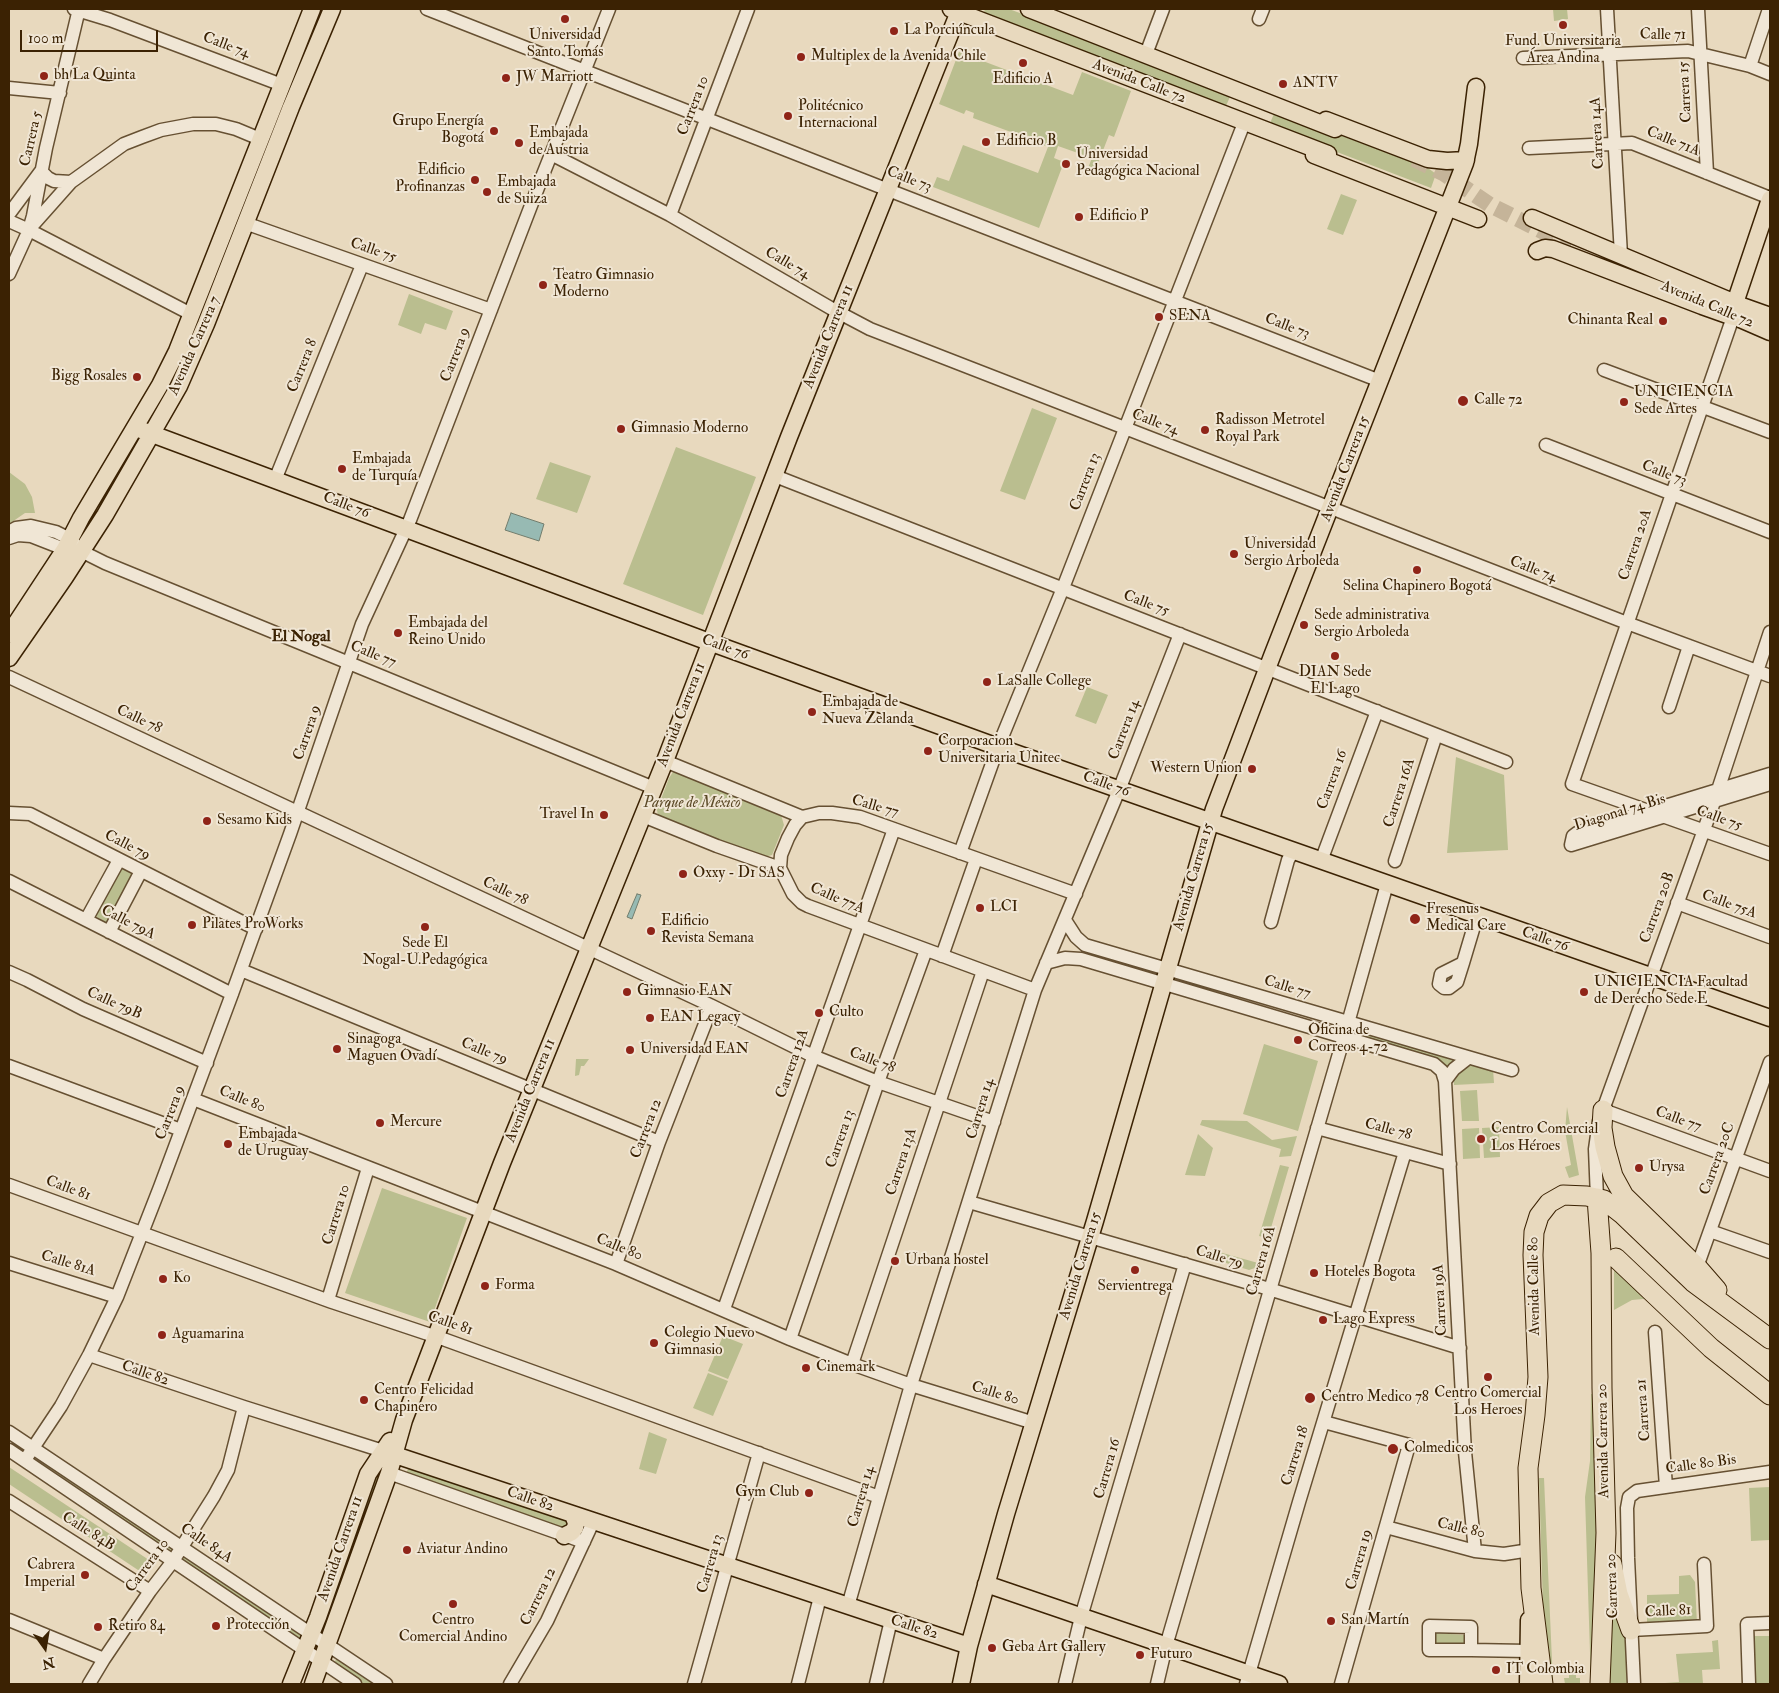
<!DOCTYPE html>
<meta charset="utf-8">
<style>
body{margin:0}
#map{position:relative;width:1779px;height:1693px;overflow:hidden;background:#e8d9be;font-family:"IM FELL Double Pica",serif}
canvas{display:block}
.frame{position:absolute;inset:0;border:10px solid #3b2203;pointer-events:none}
.north{position:absolute;left:20px;top:1623px;width:50px;height:50px;-webkit-text-stroke:4px #f0e6d5;paint-order:stroke;rotate:167deg;font-size:14px;font-weight:700;line-height:20px;text-align:center;color:#3b2203}
.north::after{content:'';display:block;margin:auto;width:18px;height:22px;background:#3b2203;clip-path:polygon(50% 0,100% 100%,50% 72%,0 100%)}
.scale{position:absolute;left:20px;top:30px;width:138px;height:22px;box-sizing:border-box;border:2px solid #3b2203;border-top:0;padding-left:6px;font-size:15px;line-height:18px;white-space:nowrap;color:#3b2203;-webkit-text-stroke:4px #f0e6d5;paint-order:stroke}
</style>
<div id="map">
<canvas width="1779" height="1693"></canvas>
<div class="frame"></div>
<div class="north">N</div>
<div class="scale">100 m</div>
</div>
<script>
const ctx = document.querySelector('canvas').getContext('2d');
ctx.lineJoin = 'round';
function fill(path, color) { ctx.fillStyle = color; ctx.fill(path, 'evenodd'); }
const toPath = rows => new Path2D(rows.map(r => 'M' + r).join(''));
function strokePath(path, color, width, dash) { ctx.strokeStyle = color; ctx.lineWidth = width; ctx.lineCap = dash ? 'butt' : 'round'; ctx.setLineDash(dash || []); ctx.stroke(path); }
function write(font, color, halo, rows, align = 'center') {
  ctx.font = font + ' "IM FELL Double Pica",serif'; ctx.lineWidth = 4; ctx.setLineDash([]); ctx.textBaseline = 'middle'; ctx.strokeStyle = halo; ctx.fillStyle = color; for (const [text, x, y, turn = 0] of rows) {
    ctx.save(); ctx.translate(x, y); ctx.rotate((+turn || 0) * Math.PI / 180); ctx.textAlign = isNaN(turn) ? turn : align; if (halo) ctx.strokeText(text, 0, 0); ctx.fillText(text, 0, 0); ctx.restore();
  }
}
fill(toPath([
 [985,9,1009,9,1232,92,1226,106,983,15],
 [1553,9,1567,9,1568,19,1554,21],
 [959,52,1073,95,1082,72,1131,91,1114,137,1109,135,1095,171,1088,168,1092,158,1058,146,1054,158,1064,162,1039,228,933,187,937,177,949,181,963,145,1038,173,1048,147,1028,139,1029,136,1020,133,1019,135,973,118,974,113,966,110,964,114,939,104],
 [1275,111,1428,168,1436,174,1431,188,1269,126],
 [1341,194,1357,200,1343,235,1327,229],
 [409,294,453,311,446,330,425,323,421,334,398,325],
 [1032,408,1057,418,1025,500,1000,491],
 [676,447,756,477,703,615,623,584],
 [550,462,591,476,577,513,536,499],
 [9,472,25,484,32,497,35,513,25,513,9,524],
 [1087,687,1108,695,1096,724,1075,716],
 [1456,757,1504,775,1508,850,1447,853],
 [676,771,781,815,784,825,772,855,761,858,658,816,657,810,669,778,673,772],
 [123,866,135,872,107,923,95,916],
 [1367,1033,1459,1059,1446,1071,1442,1062,1437,1058,1365,1038],
 [1264,1044,1318,1061,1298,1131,1243,1114],
 [576,1059,589,1059,584,1066,581,1066,579,1075,575,1076],
 [1472,1065,1493,1069,1494,1083,1454,1085,1454,1077,1463,1069],
 [1477,1090,1479,1121,1462,1121,1460,1091],
 [1567,1107,1579,1175,1569,1178,1565,1167,1571,1165,1565,1131],
 [1202,1120,1247,1121,1272,1140,1297,1136,1291,1156,1279,1157,1281,1149,1200,1125],
 [1499,1127,1500,1157,1484,1158,1482,1128],
 [1479,1128,1480,1158,1463,1159,1462,1129],
 [1198,1134,1213,1148,1205,1176,1185,1175],
 [1280,1165,1289,1167,1268,1238,1259,1236],
 [382,1188,467,1218,430,1322,345,1293],
 [1212,1250,1258,1263,1255,1268,1249,1270,1213,1259],
 [1614,1265,1654,1300,1643,1299,1632,1300,1614,1310],
 [723,1336,743,1344,728,1379,708,1371],
 [708,1373,728,1381,713,1416,693,1408],
 [1591,1394,1595,1394,1599,1452,1596,1569,1591,1684,1585,1497,1590,1461],
 [649,1432,667,1439,656,1474,639,1469],
 [40,1456,175,1546,170,1553,35,1463],
 [410,1463,570,1518,565,1532,405,1477],
 [9,1467,152,1562,144,1574,9,1484],
 [376,1473,385,1476,327,1639,318,1633],
 [1539,1478,1544,1478,1553,1684,1549,1684,1544,1640],
 [1770,1487,1770,1540,1751,1541,1749,1488],
 [185,1553,304,1633,300,1640,180,1559],
 [1690,1575,1695,1582,1697,1624,1647,1625,1647,1595,1679,1594,1679,1576],
 [1610,1583,1627,1638,1629,1684,1607,1684],
 [1435,1633,1465,1635,1464,1647,1434,1646],
 [1752,1636,1770,1636,1770,1684,1754,1684],
 [1718,1640,1720,1669,1702,1670,1703,1684,1665,1684,1665,1683,1679,1682,1676,1654,1713,1652,1712,1641],
 [338,1657,379,1684,363,1684,333,1664],
 [1576,1673,1576,1678,1580,1678,1580,1684,1565,1684,1564,1678,1569,1678,1569,1674]
]), '#babe8f');
const water = toPath([
 [511,513,544,524,539,541,505,530,511,513],
 [637,894,641,895,632,919,627,917,637,894]
]);
fill(water, '#97bab3');
strokePath(water, '#727d6d', 1);
strokePath(toPath([
 [1414,159,1443,173,1490,205,1548,234,1572,243]
]), '#c5b499', 16, [16, 8]);
const minor = toPath([
 [74,9,110,20,282,85],
 [427,9,896,193,1380,381],
 [1607,9,1621,255],
 [1698,9,1707,173],
 [1259,19,1263,9],
 [1146,54,1163,9],
 [1523,58,1688,51,1750,66,1770,74],
 [1750,66,1769,9],
 [9,88,60,93],
 [1529,148,1632,143,1770,198],
 [551,154,670,215,834,310,870,329,1627,623,1770,676],
 [9,214,41,171,48,178,54,181,71,182],
 [670,215,748,9],
 [9,221,29,230,191,314],
 [245,223,491,310],
 [31,227,71,182,124,144,142,137,161,130,193,124,216,124,236,129,260,139],
 [9,274,29,230,33,216,46,148,79,9],
 [1733,317,1572,784,1770,854],
 [1604,370,1770,432],
 [1546,445,1770,532],
 [775,476,1506,762],
 [275,480,362,265],
 [9,532,16,528,31,526,56,532,70,539,81,551,105,563,654,788],
 [9,538,18,535,31,536,72,552],
 [9,677,712,1006,813,1056,878,1082,994,1122],
 [1669,707,1689,646],
 [665,761,802,817,819,813,832,813,860,817,1076,894],
 [1770,774,1577,833,1573,836,1571,845,1770,784],
 [9,813,30,814,256,929],
 [643,816,717,846,780,868,793,894,802,903,808,906,1035,990],
 [960,853,998,747,1063,588,1244,123],
 [1321,861,1377,711],
 [1395,861,1436,735],
 [780,868,781,855,788,838,795,825,802,817],
 [9,881,232,994],
 [1677,903,1770,937],
 [86,920,119,860],
 [1065,920,1076,937,1085,945,1512,1070],
 [1271,922,1288,860,1293,851],
 [109,932,141,871],
 [942,956,976,859],
 [1046,963,1065,958,1081,959,1434,1064,1442,1071,1445,1081,1465,1452,1475,1551],
 [1463,963,1441,974,1439,984,1444,988,1449,988,1457,982,1463,963,1477,916],
 [241,970,659,1142],
 [9,972,27,980,83,1009,207,1063],
 [9,1066,181,1130],
 [1445,1081,1454,1069,1468,1058],
 [193,1099,616,1264,790,1339,852,1364,911,1385,1034,1423],
 [1603,1110,1770,1171],
 [1317,1128,1450,1164],
 [9,1185,332,1302,443,1339,879,1497],
 [1597,1198,1595,1149,1599,1121,1714,802,1770,632],
 [969,1202,1256,1285,1460,1348],
 [1710,1231,1770,1252],
 [9,1263,117,1297],
 [616,1264,659,1142,712,1006],
 [1697,1267,1770,1062],
 [328,1300,368,1168],
 [724,1309,894,829],
 [1655,1332,1666,1487],
 [790,1339,878,1082,926,950],
 [89,1355,244,1407,383,1451],
 [852,1364,983,971],
 [1324,1422,1409,1445,1341,1684],
 [9,1432,386,1684],
 [9,1450,355,1684],
 [25,1460,61,1406,89,1355,117,1297,160,1187,232,994,290,834,362,624,410,520,542,177,609,9],
 [389,1473,584,1542],
 [9,1501,150,1591],
 [1386,1527,1475,1551,1504,1554,1530,1550],
 [848,1606,911,1385,1035,990,1119,790,1180,634],
 [9,1620,104,1659],
 [1631,1630,1707,1626,1704,1564],
 [1471,1650,1471,1627,1429,1626,1429,1650,1471,1650,1528,1651],
 [89,1684,104,1659,150,1591,173,1561,214,1496,228,1470,244,1407],
 [510,1684,547,1621,593,1522],
 [694,1684,759,1453],
 [798,1684,820,1597],
 [876,1684,891,1620],
 [1065,1684,1081,1617,1185,1264],
 [1157,1684,1166,1646,1348,1023,1387,884],
 [1246,1684,1299,1502,1405,1152],
 [1634,1684,1628,1558,1627,1508,1629,1497,1637,1491,1770,1472],
 [1749,1684,1747,1624,1770,1623]
]);
const major = toPath([
 [951,9,1328,154],
 [1029,9,1335,129],
 [1326,120,1428,159,1447,161,1466,160],
 [1314,155,1478,219],
 [1532,218,1735,303],
 [1537,251,1545,248,1553,249,1702,306,1733,317],
 [1725,300,1770,316],
 [1735,303,1770,199],
 [1724,312,1770,332],
 [136,428,701,639,998,747,1770,1018],
 [9,634,65,549,81,518,160,385,177,351,312,9],
 [9,658,65,577,105,515,179,386,206,324,291,107,332,9],
 [386,1452,969,1646],
 [564,1536,572,1532,575,1528,576,1523,573,1515],
 [986,1584,1279,1684],
 [291,1684,318,1617,368,1474,390,1441],
 [313,1684,389,1473,404,1420,502,1163,665,761,789,437,960,9],
 [961,1684,969,1646,1006,1514,1095,1221,1214,809,1272,656,1465,163,1469,144,1476,87],
 [1528,1684,1529,1620]
]);
const highway = toPath([
 [1603,1110,1602,1128,1605,1147,1613,1176,1624,1196,1697,1267,1717,1290],
 [1597,1198,1601,1253,1602,1388,1606,1533,1600,1684],
 [1616,1258,1711,1348,1770,1395],
 [1612,1564,1618,1594,1631,1630],
 [1543,1684,1531,1588,1528,1468,1535,1415,1538,1377,1533,1255,1534,1232,1539,1216,1549,1203,1563,1195,1587,1196,1604,1200,1622,1214,1693,1282,1770,1339]
]);
strokePath(minor, '#665032', 15);
strokePath(major, '#3b2203', 19);
strokePath(highway, '#3b2203', 21);
strokePath(minor, '#f0e6d5', 12);
strokePath(major, '#e8d9be', 16);
strokePath(highway, '#e8d9be', 19);
for (const [x, y, r, color] of [
 [565,19,5,"#8f2418"],
 [1563,25,5,"#8f2418"],
 [894,31,5,"#8f2418"],
 [801,57,5,"#8f2418"],
 [1023,63,5,"#8f2418"],
 [44,76,5,"#8f2418"],
 [506,78,5,"#8f2418"],
 [1283,84,5,"#8f2418"],
 [788,116,5,"#8f2418"],
 [494,131,5,"#8f2418"],
 [986,142,5,"#8f2418"],
 [519,143,5,"#8f2418"],
 [1066,164,5,"#8f2418"],
 [475,180,5,"#8f2418"],
 [487,192,5,"#8f2418"],
 [1079,217,5,"#8f2418"],
 [543,285,5,"#8f2418"],
 [1159,317,5,"#8f2418"],
 [1663,321,5,"#8f2418"],
 [137,377,5,"#8f2418"],
 [1463,401,6,"#8f2418"],
 [1624,402,5,"#8f2418"],
 [621,429,5,"#8f2418"],
 [1205,430,5,"#8f2418"],
 [342,469,5,"#8f2418"],
 [1234,554,5,"#8f2418"],
 [1417,570,5,"#8f2418"],
 [1304,625,5,"#8f2418"],
 [398,633,5,"#8f2418"],
 [1335,656,5,"#8f2418"],
 [987,682,5,"#8f2418"],
 [812,712,5,"#8f2418"],
 [928,751,5,"#8f2418"],
 [1252,769,5,"#8f2418"],
 [604,815,5,"#8f2418"],
 [207,821,5,"#8f2418"],
 [683,874,5,"#8f2418"],
 [980,908,5,"#8f2418"],
 [1415,919,6,"#8f2418"],
 [192,925,5,"#8f2418"],
 [425,927,5,"#8f2418"],
 [651,931,5,"#8f2418"],
 [627,992,5,"#8f2418"],
 [1584,992,5,"#8f2418"],
 [819,1013,5,"#8f2418"],
 [650,1018,5,"#8f2418"],
 [1298,1040,5,"#8f2418"],
 [337,1049,5,"#8f2418"],
 [630,1050,5,"#8f2418"],
 [380,1123,5,"#8f2418"],
 [1481,1139,5,"#8f2418"],
 [228,1144,5,"#8f2418"],
 [1639,1168,5,"#8f2418"],
 [895,1261,5,"#8f2418"],
 [1135,1270,5,"#8f2418"],
 [1314,1273,5,"#8f2418"],
 [163,1279,5,"#8f2418"],
 [485,1286,5,"#8f2418"],
 [1323,1320,5,"#8f2418"],
 [162,1335,5,"#8f2418"],
 [654,1343,5,"#8f2418"],
 [806,1368,5,"#8f2418"],
 [1488,1377,5,"#8f2418"],
 [1310,1398,6,"#8f2418"],
 [364,1400,5,"#8f2418"],
 [1393,1449,6,"#8f2418"],
 [809,1493,5,"#8f2418"],
 [407,1550,5,"#8f2418"],
 [85,1575,5,"#8f2418"],
 [453,1604,5,"#8f2418"],
 [1331,1621,5,"#8f2418"],
 [216,1626,5,"#8f2418"],
 [98,1627,5,"#8f2418"],
 [992,1648,5,"#8f2418"],
 [1140,1655,5,"#8f2418"],
 [1496,1670,5,"#8f2418"]
]) { const dot = new Path2D(); dot.arc(x, y, r, 0, 2 * Math.PI); ctx.fillStyle = color; ctx.fill(dot); strokePath(dot, '#f0e6d5', 2); }
write('15px', '#3b2203', '#f0e6d5', [
 ["La Porciúncula",904,31],
 ["Universidad",565,36,"center"],
 ["Santo Tomás",565,53,"center"],
 ["Fund. Universitaria",1563,42,"center"],
 ["Área Andina",1563,59,"center"],
 ["Multiplex de la Avenida Chile",811,57],
 ["bh La Quinta",54,76],
 ["JW Marriott",516,78],
 ["Edificio A",1023,80,"center"],
 ["ANTV",1293,84],
 ["Politécnico",798,107],
 ["Internacional",798,124],
 ["Grupo Energía",484,122,"right"],
 ["Bogotá",484,139,"right"],
 ["Embajada",529,134],
 ["de Austria",529,151],
 ["Edificio B",996,142],
 ["Universidad",1076,155],
 ["Pedagógica Nacional",1076,172],
 ["Edificio",465,171,"right"],
 ["Profinanzas",465,188,"right"],
 ["Embajada",497,183],
 ["de Suiza",497,200],
 ["Edificio P",1089,217],
 ["Teatro Gimnasio",553,276],
 ["Moderno",553,293],
 ["SENA",1169,317],
 ["Chinanta Real",1653,321,"right"],
 ["Bigg Rosales",127,377,"right"],
 ["UNICIENCIA",1634,393],
 ["Sede Artes",1634,410],
 ["Calle 72",1474,401],
 ["Radisson Metrotel",1215,421],
 ["Royal Park",1215,438],
 ["Gimnasio Moderno",631,429],
 ["Embajada",352,460],
 ["de Turquía",352,477],
 ["Universidad",1244,545],
 ["Sergio Arboleda",1244,562],
 ["Selina Chapinero Bogotá",1417,587,"center"],
 ["Sede administrativa",1314,616],
 ["Sergio Arboleda",1314,633],
 ["Embajada del",408,624],
 ["Reino Unido",408,641],
 ["DIAN Sede",1335,673,"center"],
 ["El Lago",1335,690,"center"],
 ["LaSalle College",997,682],
 ["Embajada de",822,703],
 ["Nueva Zelanda",822,720],
 ["Corporacion",938,742],
 ["Universitaria Unitec",938,759],
 ["Western Union",1242,769,"right"],
 ["Travel In",594,815,"right"],
 ["Sesamo Kids",217,821],
 ["Oxxy - D1 SAS",693,874],
 ["LCI",990,908],
 ["Fresenus",1426,910],
 ["Medical Care",1426,927],
 ["Edificio",661,922],
 ["Revista Semana",661,939],
 ["Pilates ProWorks",202,925],
 ["Sede El",425,944,"center"],
 ["Nogal-U.Pedagógica",425,961,"center"],
 ["UNICIENCIA Facultad",1594,983],
 ["de Derecho Sede E",1594,1000],
 ["Gimnasio EAN",637,992],
 ["Culto",829,1013],
 ["EAN Legacy",660,1018],
 ["Oficina de",1308,1031],
 ["Correos 4-72",1308,1048],
 ["Sinagoga",347,1040],
 ["Maguen Ovadí",347,1057],
 ["Universidad EAN",640,1050],
 ["Mercure",390,1123],
 ["Centro Comercial",1491,1130],
 ["Los Héroes",1491,1147],
 ["Embajada",238,1135],
 ["de Uruguay",238,1152],
 ["Urysa",1649,1168],
 ["Urbana hostel",905,1261],
 ["Hoteles Bogota",1324,1273],
 ["Ko",173,1279],
 ["Forma",495,1286],
 ["Servientrega",1135,1287,"center"],
 ["Lago Express",1333,1320],
 ["Colegio Nuevo",664,1334],
 ["Gimnasio",664,1351],
 ["Aguamarina",172,1335],
 ["Cinemark",816,1368],
 ["Centro Felicidad",374,1391],
 ["Chapinero",374,1408],
 ["Centro Comercial",1488,1394,"center"],
 ["Los Heroes",1488,1411,"center"],
 ["Centro Medico 78",1321,1398],
 ["Colmedicos",1404,1449],
 ["Gym Club",799,1493,"right"],
 ["Aviatur Andino",417,1550],
 ["Cabrera",75,1566,"right"],
 ["Imperial",75,1583,"right"],
 ["Centro",453,1621,"center"],
 ["Comercial Andino",453,1638,"center"],
 ["San Martín",1341,1621],
 ["Protección",226,1626],
 ["Retiro 84",108,1627],
 ["Geba Art Gallery",1002,1648],
 ["Futuro",1150,1655],
 ["IT Colombia",1506,1670]
], 'left');
write('15px', '#3b2203', '#f0e6d5', [
 ["Calle 71",1663,36],
 ["Calle 74",226,46,21],
 ["Avenida Calle 72",1139,82,21],
 ["Carrera 15",1686,92,-93],
 ["Carrera 10",694,106,-69],
 ["Carrera 14A",1598,133,-93],
 ["Carrera 5",32,139,-77],
 ["Calle 71A",1673,142,22],
 ["Calle 73",909,180,21],
 ["Calle 75",373,251,19],
 ["Calle 74",787,264,30],
 ["Avenida Calle 72",1707,305,23],
 ["Calle 73",1287,327,21],
 ["Avenida Carrera 11",829,337,-68],
 ["Avenida Carrera 7",195,346,-66],
 ["Carrera 9",456,355,-69],
 ["Carrera 8",303,366,-68],
 ["Calle 74",1155,423,21],
 ["Avenida Carrera 15",1346,469,-69],
 ["Calle 73",1664,474,21],
 ["Carrera 13",1086,482,-69],
 ["Calle 76",346,506,21],
 ["Carrera 20A",1636,545,-71],
 ["Calle 74",1533,570,21],
 ["Calle 75",1146,604,21],
 ["Calle 76",725,648,20],
 ["Calle 77",373,655,22],
 ["Avenida Carrera 11",682,715,-69],
 ["Calle 78",139,720,25],
 ["Carrera 14",1125,730,-69],
 ["Carrera 9",308,733,-71],
 ["Carrera 16",1333,780,-70],
 ["Calle 76",1106,785,20],
 ["Carrera 16A",1400,793,-72],
 ["Calle 77",875,807,16],
 ["Diagonal 74 Bis",1620,813,-17],
 ["Calle 75",1719,819,20],
 ["Calle 79",127,846,27],
 ["Avenida Carrera 15",1194,877,-74],
 ["Calle 78",505,892,25],
 ["Calle 77A",837,899,23],
 ["Calle 75A",1729,905,20],
 ["Carrera 20B",1658,908,-70],
 ["Calle 79A",128,923,27],
 ["Calle 76",1545,940,19],
 ["Calle 77",1287,988,17],
 ["Calle 79B",114,1004,24],
 ["Calle 79",484,1052,22],
 ["Calle 78",872,1061,21],
 ["Carrera 12A",793,1064,-71],
 ["Avenida Carrera 11",531,1091,-68],
 ["Calle 80",242,1100,22],
 ["Carrera 14",981,1109,-73],
 ["Carrera 9",171,1113,-69],
 ["Calle 77",1678,1120,20],
 ["Carrera 12",647,1129,-69],
 ["Calle 78",1388,1130,15],
 ["Carrera 13",841,1139,-71],
 ["Carrera 20C",1718,1159,-70],
 ["Carrera 13A",902,1162,-72],
 ["Calle 81",68,1189,20],
 ["Carrera 10",337,1215,-73],
 ["Calle 80",619,1248,22],
 ["Calle 79",1219,1258,17],
 ["Carrera 16A",1262,1261,-74],
 ["Calle 81A",68,1264,17],
 ["Avenida Carrera 15",1081,1266,-73],
 ["Avenida Calle 80",1535,1286,-91],
 ["Carrera 19A",1441,1300,-93],
 ["Calle 81",450,1324,19],
 ["Calle 82",145,1374,19],
 ["Calle 80",995,1394,17],
 ["Carrera 21",1644,1410,-94],
 ["Avenida Carrera 20",1604,1441,-91],
 ["Carrera 18",1296,1456,-73],
 ["Calle 80 Bis",1701,1465,-8],
 ["Carrera 16",1108,1469,-74],
 ["Carrera 14",862,1497,-74],
 ["Calle 82",530,1500,19],
 ["Calle 80",1461,1529,13],
 ["Calle 84B",88,1532,32],
 ["Calle 84A",206,1544,34],
 ["Avenida Carrera 11",341,1549,-71],
 ["Carrera 19",1360,1560,-74],
 ["Carrera 13",711,1564,-74],
 ["Carrera 10",148,1566,-54],
 ["Carrera 20",1613,1586,-92],
 ["Carrera 12",539,1597,-64],
 ["Calle 81",1668,1612,-3],
 ["Calle 82",914,1628,18]
]);
write('italic 15px', '#5b4926', '#f0e6d5', [
 ["Parque de México",692,804]
]);
write('bold 16px', '#3b2203', '#f0e6d5', [
 ["El Nogal",301,638]
]);
</script>
